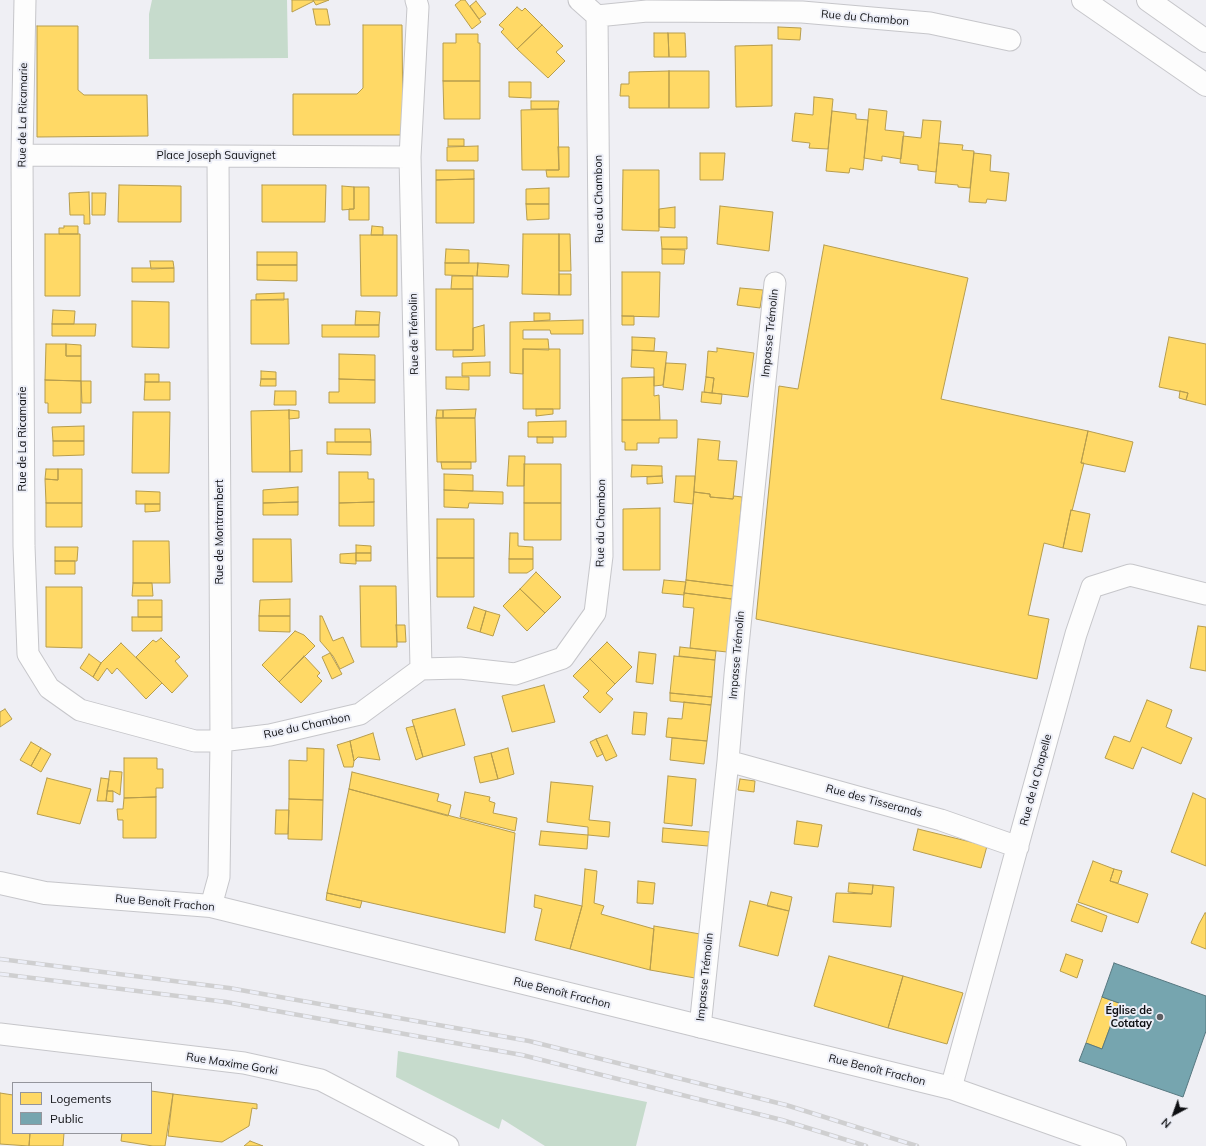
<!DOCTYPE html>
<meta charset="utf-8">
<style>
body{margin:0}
#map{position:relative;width:1206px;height:1146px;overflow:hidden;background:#efeff4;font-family:Mulish,sans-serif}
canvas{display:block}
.legend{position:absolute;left:12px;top:1082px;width:140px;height:52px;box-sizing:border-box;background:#eceef7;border:1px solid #94959c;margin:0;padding:5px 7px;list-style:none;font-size:12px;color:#0f1013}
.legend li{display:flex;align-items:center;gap:8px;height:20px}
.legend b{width:20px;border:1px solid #94959c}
.north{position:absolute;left:1154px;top:1094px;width:40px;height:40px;-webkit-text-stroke:3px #eceef7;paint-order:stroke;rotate:221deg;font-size:11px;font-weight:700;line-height:16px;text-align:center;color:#0f1013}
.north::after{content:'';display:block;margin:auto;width:14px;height:18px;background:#0f1013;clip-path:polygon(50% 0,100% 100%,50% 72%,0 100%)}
</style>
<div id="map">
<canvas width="1206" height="1146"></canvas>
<ul class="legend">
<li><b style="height:11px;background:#ffd966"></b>Logements</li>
<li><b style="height:11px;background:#76a5af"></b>Public</li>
</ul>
<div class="north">N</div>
</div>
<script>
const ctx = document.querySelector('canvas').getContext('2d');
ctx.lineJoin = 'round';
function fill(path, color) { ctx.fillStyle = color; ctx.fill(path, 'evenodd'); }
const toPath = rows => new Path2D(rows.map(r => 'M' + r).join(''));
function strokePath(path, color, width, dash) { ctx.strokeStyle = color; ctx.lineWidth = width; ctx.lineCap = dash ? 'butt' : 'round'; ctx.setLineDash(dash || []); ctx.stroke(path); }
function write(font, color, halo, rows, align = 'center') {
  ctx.font = font + ' Mulish,sans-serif'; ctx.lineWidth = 4; ctx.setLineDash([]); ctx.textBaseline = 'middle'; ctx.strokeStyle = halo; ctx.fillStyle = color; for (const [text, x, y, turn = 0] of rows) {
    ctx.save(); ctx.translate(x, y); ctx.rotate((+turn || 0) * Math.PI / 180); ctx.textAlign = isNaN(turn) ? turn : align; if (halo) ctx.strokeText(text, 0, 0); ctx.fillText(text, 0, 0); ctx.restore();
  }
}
fill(toPath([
 [152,0,287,0,288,58,149,59,149,14],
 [398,1051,647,1102,636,1146,545,1146,502,1119,499,1129,396,1077]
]), '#c6dbcc');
const homes = toPath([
 [292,0,313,0,314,1,292,12,292,0],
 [313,0,329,0,316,5,313,0],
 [461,0,465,0,481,22,472,29,455,5,461,0],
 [476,1,486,14,479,19,470,6,476,1],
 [517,7,522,11,525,8,542,25,517,49,501,32,504,29,499,25,517,7],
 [313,9,327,9,330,25,316,25,313,9],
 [363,25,402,25,403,135,293,135,293,94,357,94,363,88,363,25],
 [542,25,563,46,556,52,565,61,548,78,517,49,542,25],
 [37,26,78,26,78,90,84,95,147,95,148,136,37,137,37,26],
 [778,27,801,28,800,40,778,39,778,27],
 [654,33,668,33,669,57,654,57,654,33],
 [668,33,685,33,686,57,669,57,668,33],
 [456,34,478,34,478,43,480,43,480,81,443,81,443,43,456,43,456,34],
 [772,45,772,106,736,107,735,46,772,45],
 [669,71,709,71,709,108,669,108,669,71],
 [669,71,669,108,629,108,629,96,620,96,621,84,629,84,629,72,669,71],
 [443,81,480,81,480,119,444,119,443,81],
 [509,82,531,82,531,98,509,97,509,82],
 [814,97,833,99,828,149,809,148,810,143,792,141,795,113,813,115,814,97],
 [531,101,559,101,558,109,531,109,531,101],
 [558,109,559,170,522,170,521,110,558,109],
 [869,109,887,111,885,130,904,132,901,159,882,156,882,161,864,158,869,109],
 [832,111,856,114,856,119,868,120,863,170,850,168,849,173,826,171,832,111],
 [923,120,941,121,936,172,918,170,918,165,900,163,903,136,921,138,923,120],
 [448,139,464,139,464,146,448,146,448,139],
 [939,143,963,145,962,150,974,151,970,188,958,187,958,185,935,183,939,143],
 [478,146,478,161,447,161,447,147,478,146],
 [558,147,569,147,569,177,547,177,546,170,559,170,558,147],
 [700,153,725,153,723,180,700,180,700,153],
 [974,153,991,155,990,171,1009,173,1006,201,987,199,986,203,969,202,974,153],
 [436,170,474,170,474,179,436,180,436,170],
 [623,170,659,170,659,231,622,230,623,170],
 [474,179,474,223,436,223,436,180,474,179],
 [119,185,181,186,181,222,118,222,119,185],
 [262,185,326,185,325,222,262,222,262,185],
 [342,186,354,187,354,209,342,210,342,186],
 [354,187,369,187,369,220,349,220,349,209,354,209,354,187],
 [549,188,549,204,526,204,526,189,549,188],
 [89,192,90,224,84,224,84,215,70,215,69,193,89,192],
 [92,193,106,193,105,215,92,215,92,193],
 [526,204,549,204,549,219,527,220,526,204],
 [720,206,773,212,769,251,717,244,720,206],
 [675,207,675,228,659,227,659,209,675,207],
 [64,226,78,226,78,234,59,234,59,228,64,228,64,226],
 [372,226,383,227,383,235,371,235,372,226],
 [45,234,80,234,80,296,45,296,45,234],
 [523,234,559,234,559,295,522,294,523,234],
 [559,234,570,234,571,271,559,271,559,234],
 [360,235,397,235,397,296,361,296,360,235],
 [661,237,687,237,687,249,662,249,661,237],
 [824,245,968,278,941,399,1088,431,1081,463,1084,463,1072,511,1071,510,1063,548,1044,543,1028,615,1049,619,1037,679,756,619,779,386,798,389,824,245],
 [446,249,469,250,469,263,445,263,446,249],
 [662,249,685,250,684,264,662,264,662,249],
 [257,252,297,252,297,265,257,265,257,252],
 [150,261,173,261,174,268,151,269,150,261],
 [445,263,478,263,477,276,445,275,445,263],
 [478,263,509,265,508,277,477,276,478,263],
 [257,265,297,265,297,281,257,280,257,265],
 [132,268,174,268,174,282,132,282,132,268],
 [622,272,660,272,659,317,622,316,622,272],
 [559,274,571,274,571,295,559,295,559,274],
 [452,276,473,276,473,289,451,289,452,276],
 [740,288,763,290,760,308,737,305,740,288],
 [436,289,473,289,473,350,436,350,436,289],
 [284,293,284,300,256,300,256,294,284,293],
 [288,299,289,344,251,344,251,300,288,299],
 [132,301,169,302,169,348,132,347,132,301],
 [53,310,75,311,74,324,52,324,53,310],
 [356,311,380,312,379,325,355,325,356,311],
 [534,313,550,313,550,320,534,321,534,313],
 [622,316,634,316,634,325,622,325,622,316],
 [583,320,583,334,551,334,550,330,523,330,523,339,548,339,549,350,523,349,523,374,510,373,510,322,583,320],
 [52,324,96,324,95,336,52,336,52,324],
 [322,325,379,325,379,337,322,337,322,325],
 [484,325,485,356,453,357,453,350,473,350,473,328,484,325],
 [632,337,655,338,654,351,632,350,632,337],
 [1169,337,1206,344,1206,405,1186,400,1188,393,1159,387,1169,337],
 [46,344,66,344,66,356,81,356,81,381,45,380,46,344],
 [66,344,81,345,81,356,66,356,66,344],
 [717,348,754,353,748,397,712,393,714,378,706,377,708,351,717,352,717,348],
 [523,349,560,349,560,409,523,409,523,349],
 [632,350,667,352,663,385,654,386,654,368,631,367,632,350],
 [339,354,375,355,375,380,339,379,339,354],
 [490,362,490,376,462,376,462,363,490,362],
 [666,363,686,364,683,390,663,387,666,363],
 [261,371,276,372,276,379,261,379,261,371],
 [145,374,159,374,159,382,145,382,145,374],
 [446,377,469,377,469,390,446,389,446,377],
 [654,377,654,396,659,395,660,420,622,420,622,378,654,377],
 [706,377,714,378,712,393,704,392,706,377],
 [261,379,276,379,276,386,260,386,261,379],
 [339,379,375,380,375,403,329,403,329,392,339,392,339,379],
 [45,380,81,381,81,413,48,413,48,403,45,403,45,380],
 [81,381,91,381,91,403,82,403,81,381],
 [145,382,170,382,170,400,144,400,145,382],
 [275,391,296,391,296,405,274,405,275,391],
 [1180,391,1188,393,1186,400,1179,398,1180,391],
 [702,392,722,394,721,404,701,402,702,392],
 [476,409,475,418,443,418,443,410,476,409],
 [536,409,553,409,553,414,536,416,536,409],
 [289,410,299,411,299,418,289,419,289,410],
 [289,410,290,472,252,472,251,411,289,410],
 [437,410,443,410,443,418,436,418,437,410],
 [133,412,170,412,169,473,132,473,133,412],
 [436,418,475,418,476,462,437,462,436,418],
 [622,420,677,420,677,438,659,438,659,443,637,443,637,450,625,450,625,442,622,442,622,420],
 [566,421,566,437,528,437,528,422,566,421],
 [84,426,84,441,53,441,52,427,84,426],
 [335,429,370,429,371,442,335,442,335,429],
 [1088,431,1133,442,1125,472,1081,463,1088,431],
 [537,437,553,437,553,443,537,443,537,437],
 [698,439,720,441,718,460,737,461,733,499,710,497,710,494,694,492,698,439],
 [53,441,84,441,84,455,53,456,53,441],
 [327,442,371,442,371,455,327,454,327,442],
 [302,450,302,472,290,472,290,451,302,450],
 [509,456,525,456,524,486,507,486,509,456],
 [441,462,471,462,471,469,442,469,441,462],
 [524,464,561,464,561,503,524,503,524,464],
 [632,465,662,466,662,476,631,477,632,465],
 [46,469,58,469,58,480,45,479,46,469],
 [58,469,82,469,82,503,46,503,45,479,58,480,58,469],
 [339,472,368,472,368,479,374,479,374,502,339,503,339,472],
 [444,474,473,475,473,491,444,490,444,474],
 [662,476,663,483,647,484,647,477,662,476],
 [676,476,695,476,693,504,674,502,676,476],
 [298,487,298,502,263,503,263,490,298,487],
 [444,490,503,492,503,504,469,503,468,508,444,507,444,490],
 [136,491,160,492,160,504,136,504,136,491],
 [694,492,710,494,710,497,733,499,734,496,742,497,734,586,686,580,694,492],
 [298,502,298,515,263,515,263,503,298,502],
 [374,502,374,526,339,526,339,503,374,502],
 [46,503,82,503,82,527,46,527,46,503],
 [524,503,561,503,561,540,524,540,524,503],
 [145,504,160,504,160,511,145,512,145,504],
 [660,508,660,570,623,570,623,509,660,508],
 [1071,510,1090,514,1082,552,1063,548,1071,510],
 [437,519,474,519,474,558,437,558,437,519],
 [510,533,518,533,518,546,533,547,533,559,509,559,510,533],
 [253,539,291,539,292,582,253,582,253,539],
 [133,541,169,541,170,583,133,583,133,541],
 [356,545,371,546,371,553,356,553,356,545],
 [55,547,78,547,77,561,55,561,55,547],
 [356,553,371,553,371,561,356,561,356,553],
 [356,553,356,564,340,563,340,554,356,553],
 [437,558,474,558,474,597,437,597,437,558],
 [509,559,533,559,533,569,527,573,509,573,509,559],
 [55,561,75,561,75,574,55,574,55,561],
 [536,572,561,597,545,613,520,589,536,572],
 [664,580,686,582,684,595,662,593,664,580],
 [686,580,734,586,732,599,684,593,686,580],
 [133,583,152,583,153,596,132,596,133,583],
 [360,586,396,586,397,647,361,647,360,586],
 [46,587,82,587,82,648,46,647,46,587],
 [520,589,545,613,527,631,503,606,520,589],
 [684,593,732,599,727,652,690,648,694,608,683,607,684,593],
 [290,599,290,616,259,616,260,600,290,599],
 [138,600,162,600,162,617,138,617,138,600],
 [474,607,486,611,480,632,467,628,474,607],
 [486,611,500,615,493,636,480,632,486,611],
 [259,616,290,616,290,632,259,631,259,616],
 [320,616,322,616,333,641,343,637,354,662,340,669,333,656,320,641,320,616],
 [132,617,162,617,162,631,132,631,132,617],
 [396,625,405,625,406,642,397,642,396,625],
 [1198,626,1206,627,1206,671,1190,668,1198,626],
 [295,631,304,635,315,646,279,682,262,665,295,631],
 [161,638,180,657,175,661,188,676,172,693,136,657,153,640,156,642,161,638],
 [607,642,632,667,615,684,590,659,607,642],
 [121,643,162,683,146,699,117,668,112,674,107,668,98,681,93,677,101,663,121,643],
 [680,647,716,651,715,660,679,656,680,647],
 [639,652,656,654,653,684,636,682,639,652],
 [330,653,342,674,332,679,322,657,330,653],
 [89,654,101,663,93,677,80,668,89,654],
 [304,656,320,673,317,676,322,681,301,703,279,682,304,656],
 [674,656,715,660,712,697,670,693,674,656],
 [590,659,615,684,606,693,613,699,600,713,583,697,589,691,573,676,590,659],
 [544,685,555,722,512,732,502,696,544,685],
 [670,693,712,697,711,705,670,701,670,693],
 [1147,700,1172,710,1166,727,1192,738,1181,764,1142,747,1133,769,1105,758,1114,736,1130,742,1147,700],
 [684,702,711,705,707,741,666,737,668,718,682,719,684,702],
 [5,709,12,719,0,727,0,712,5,709],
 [455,709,465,745,423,757,412,720,455,709],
 [634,712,647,713,645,735,632,734,634,712],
 [414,726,423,757,416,760,406,728,414,726],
 [373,733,380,760,358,757,354,761,350,741,373,733],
 [607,735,617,756,606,761,596,739,607,735],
 [672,738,707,741,704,764,670,760,672,738],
 [596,739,603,754,597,757,590,742,596,739],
 [350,741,354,761,353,767,344,767,337,745,350,741],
 [31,742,41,748,31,766,20,760,31,742],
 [41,748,51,754,41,772,31,766,41,748],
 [307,748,324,749,323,800,289,799,289,760,307,761,307,748],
 [508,748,514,774,498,779,491,753,508,748],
 [491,753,498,779,480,783,474,757,491,753],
 [124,758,157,758,157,769,163,769,163,788,156,788,156,797,124,798,124,758],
 [110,771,122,772,120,795,113,791,107,791,110,771],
 [352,772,439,794,437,801,451,805,448,816,349,789,352,772],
 [668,776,696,779,692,826,664,823,668,776],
 [47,778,91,789,80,824,37,814,47,778],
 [101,778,109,779,106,801,97,801,101,778],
 [740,779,755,781,754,792,738,790,740,779],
 [551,782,593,786,589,820,610,822,609,837,588,835,588,827,547,822,551,782],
 [349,789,515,833,505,933,327,893,349,789],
 [107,791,113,791,113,802,106,801,107,791],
 [465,792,490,797,489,801,495,803,493,813,517,818,515,831,460,817,465,792],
 [1193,793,1206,799,1206,866,1171,852,1193,793],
 [156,797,156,838,123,838,123,820,118,820,117,809,123,809,124,798,156,797],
 [289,799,323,800,322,840,288,839,289,799],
 [276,810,289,810,288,834,275,834,276,810],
 [797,821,822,825,818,847,794,844,797,821],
 [663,828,710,832,708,846,662,842,663,828],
 [918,829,987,846,981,868,913,850,918,829],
 [541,831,588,835,587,849,539,845,541,831],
 [1093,861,1114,869,1110,881,1148,894,1138,923,1078,902,1093,861],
 [585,869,597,871,594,903,604,906,601,914,654,929,650,970,570,949,582,906,585,869],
 [1114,869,1122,871,1118,883,1110,881,1114,869],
 [638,881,655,883,653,904,637,903,638,881],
 [849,883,873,885,872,894,848,892,849,883],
 [873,885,894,887,891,927,833,922,836,893,872,894,873,885],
 [771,892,792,897,789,911,767,906,771,892],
 [327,893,362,901,360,908,326,900,327,893],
 [535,895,582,906,570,949,535,940,542,909,534,907,535,895],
 [750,901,789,911,778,956,739,946,750,901],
 [1077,904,1107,916,1102,932,1071,921,1077,904],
 [1205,913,1206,913,1206,949,1191,943,1199,924,1205,913],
 [654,926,700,934,695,978,650,970,654,926],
 [1066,954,1083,960,1077,978,1060,971,1066,954],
 [829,956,903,976,888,1028,814,1006,829,956],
 [903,976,963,993,947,1044,888,1028,903,976],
 [1102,997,1119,1003,1102,1049,1086,1043,1102,997],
 [151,1091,173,1094,165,1146,153,1146,121,1141,122,1133,151,1133,151,1091],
 [0,1093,13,1095,13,1133,30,1133,29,1146,0,1144,0,1093],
 [173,1094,257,1104,257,1109,252,1108,249,1126,222,1142,168,1136,173,1094],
 [30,1133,64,1133,63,1146,29,1146,30,1133],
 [250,1141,263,1146,244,1146,250,1141]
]);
fill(homes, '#ffd966');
strokePath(homes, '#b79d4d', 1);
const public = toPath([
 [1114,963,1206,996,1206,1031,1183,1097,1079,1061,1086,1043,1102,1049,1119,1003,1102,997,1114,963]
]);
fill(public, '#76a5af');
strokePath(public, '#577880', 1);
const street = toPath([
 [25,0,22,155,24,546,28,654,49,688,80,710,195,741,221,741,270,735,360,714,421,669,460,668,515,674,563,658,595,613,602,556,597,16,579,0],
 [416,0,418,7,410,157,421,669],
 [597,16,647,11,802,12,930,23,1010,40],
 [22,155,410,157],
 [728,761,941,820,1018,847],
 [211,906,219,877,221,741,218,157],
 [700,1027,728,761,735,675,775,283],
 [0,1034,244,1063,321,1080,448,1146],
 [951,1088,1076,634,1092,587,1130,575,1206,594]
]);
const secondary = toPath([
 [0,883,45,893,211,906,951,1088,1115,1146]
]);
const highway = toPath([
 [1083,0,1206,85],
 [1148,0,1206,41]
]);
strokePath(street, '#c6c6ca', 23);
strokePath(secondary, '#c6c6ca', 24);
strokePath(highway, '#c6c6ca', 24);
strokePath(street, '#fdfdfd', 21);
strokePath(secondary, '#fdfdfd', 22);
strokePath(highway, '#fdfdfd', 22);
const rail = toPath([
 [0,959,229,988,529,1041,786,1105,917,1146],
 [0,974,226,1002,522,1055,782,1120,866,1146]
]);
strokePath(rail, '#cfcfd0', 4.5);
strokePath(rail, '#eceef7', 3, [9]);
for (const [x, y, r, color] of [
 [1160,1017,4,"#5d5e62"]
]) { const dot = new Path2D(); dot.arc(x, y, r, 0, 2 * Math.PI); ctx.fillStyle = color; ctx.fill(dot); strokePath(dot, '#eceef7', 1.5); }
write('11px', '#0f1013', '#eceef7', [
 ["Rue du Chambon",865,18,5],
 ["Rue de La Ricamarie",23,115,-89],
 ["Place Joseph Sauvignet",216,156],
 ["Rue du Chambon",599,199,-91],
 ["Impasse Trémolin",770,333,-84],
 ["Rue de Trémolin",414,334,-91],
 ["Rue de La Ricamarie",23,439,-90],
 ["Rue du Chambon",601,523,-89],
 ["Rue de Montrambert",220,532,-90],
 ["Impasse Trémolin",737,655,-85],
 ["Rue du Chambon",307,726,-12],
 ["Rue de la Chapelle",1036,780,-75],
 ["Rue des Tisserands",874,801,15],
 ["Rue Benoît Frachon",165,903,5],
 ["Impasse Trémolin",705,977,-84],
 ["Rue Benoît Frachon",562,993,14],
 ["Rue Maxime Gorki",232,1064,9],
 ["Rue Benoît Frachon",877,1070,14]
]);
write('bold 11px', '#0f1013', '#eceef7', [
 ["Église de",1152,1011],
 ["Cotatay",1152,1024]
], 'right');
</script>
